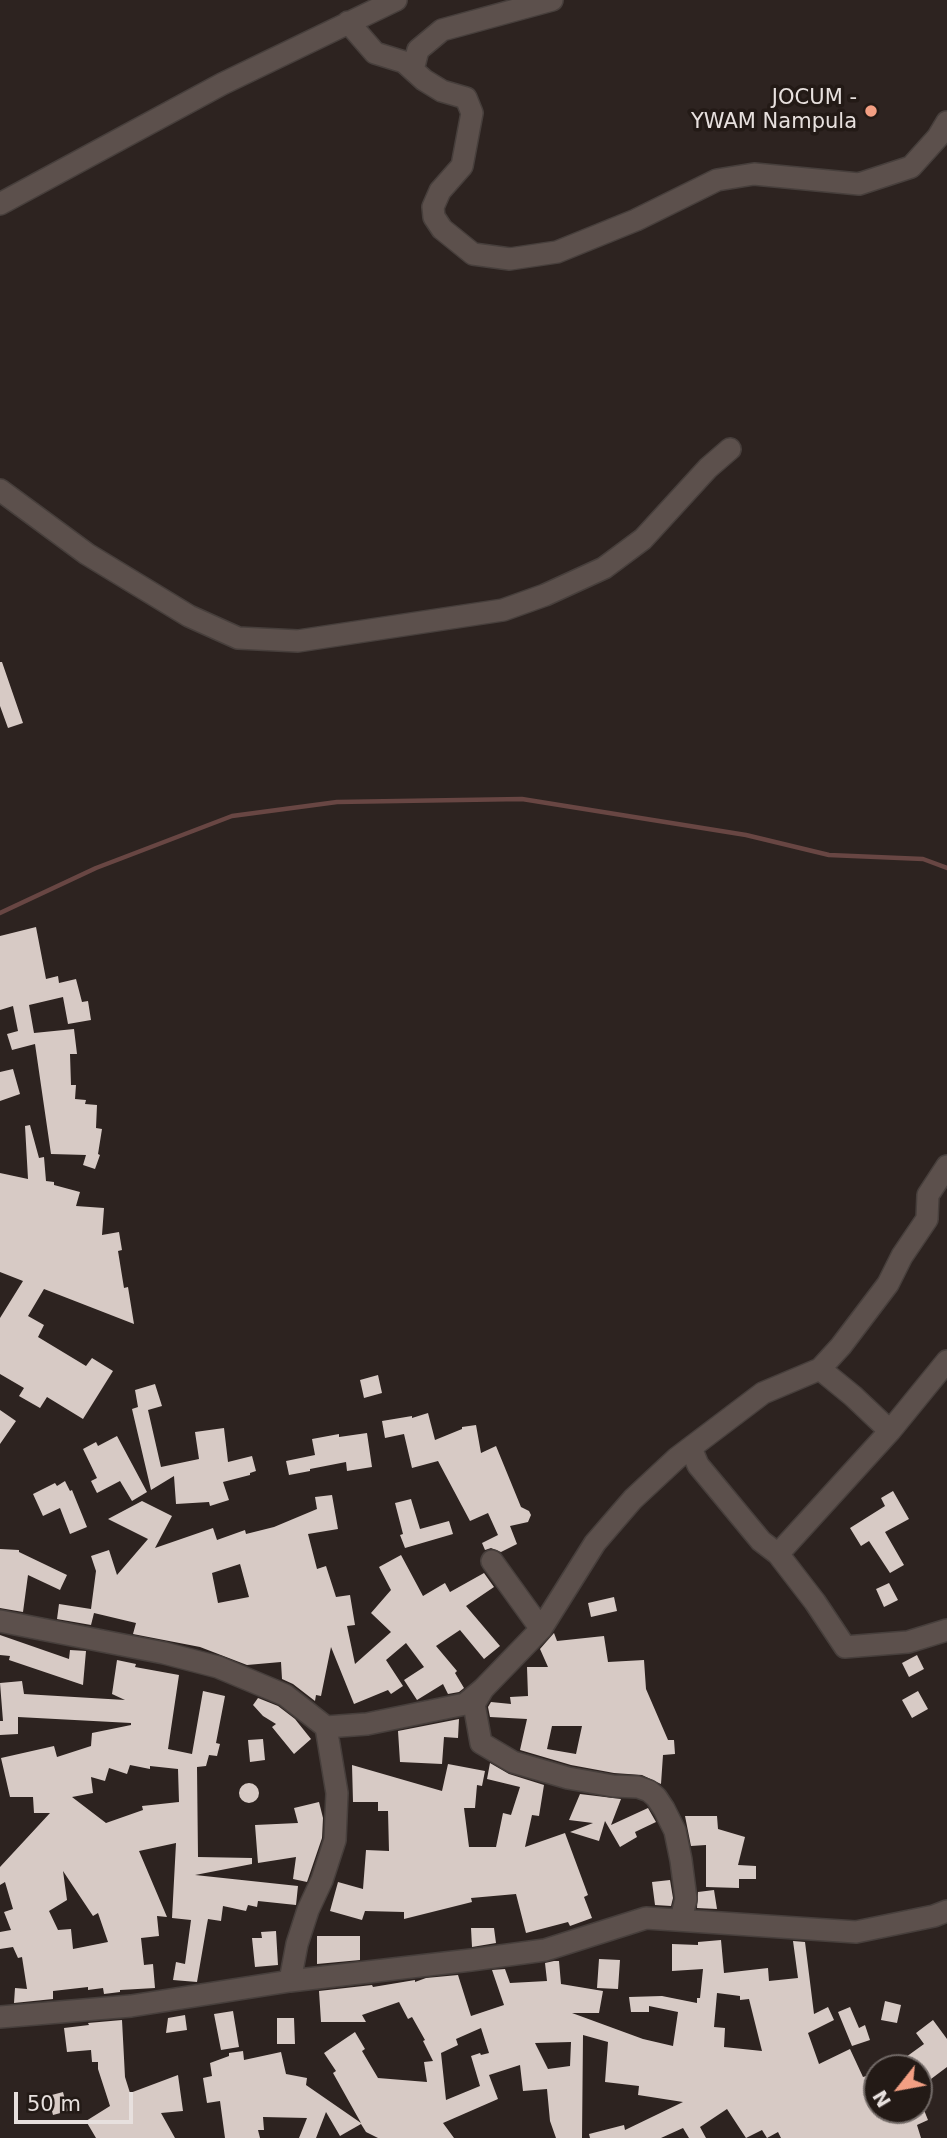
<!DOCTYPE html>
<style>
body{margin:0}
#map{position:relative;width:947px;height:2138px;overflow:hidden;background:#2d2320;font-family:"DejaVu Sans",sans-serif}
canvas{display:block}
.north{position:absolute;left:863px;top:2054px;width:70px;height:70px;box-sizing:border-box;background:#231a16;border:2px solid #716966;border-radius:50%;rotate:239deg;font-size:19px;font-weight:700;line-height:28px;text-align:center;color:#e7e0de}
.north::after{content:'';display:block;margin:auto;width:24px;height:32px;background:#f39f83;clip-path:polygon(50% 0,100% 100%,50% 72%,0 100%)}
.scale{position:absolute;left:14px;top:2092px;width:119px;height:32px;box-sizing:border-box;border:4px solid #e7e0de;border-top:0;padding-left:9px;font-size:21px;line-height:24px;white-space:nowrap;color:#e7e0de;-webkit-text-stroke:5px #231a16;paint-order:stroke}
</style>
<div id="map">
<canvas width="947" height="2138"></canvas>
<div class="north">N</div>
<div class="scale">50 m</div>
</div>
<script>
const ctx = document.querySelector('canvas').getContext('2d');
ctx.lineJoin = 'round';
const toPath = rows => new Path2D(rows.map(r => 'M' + r).join(''));
function strokePath(path, color, width, dash) { ctx.strokeStyle = color; ctx.lineWidth = width; ctx.lineCap = dash ? 'butt' : 'round'; ctx.setLineDash(dash || []); ctx.stroke(path); }
function fill(path, color) { ctx.fillStyle = color; ctx.fill(path, 'evenodd'); }
function write(font, color, halo, rows, align = 'center') {
  ctx.font = font + ' "DejaVu Sans",sans-serif'; ctx.lineWidth = 7; ctx.setLineDash([]); ctx.textBaseline = 'middle'; ctx.strokeStyle = halo; ctx.fillStyle = color; for (const [text, x, y, turn = 0] of rows) {
    ctx.save(); ctx.translate(x, y); ctx.rotate((+turn || 0) * Math.PI / 180); ctx.textAlign = isNaN(turn) ? turn : align; if (halo) ctx.strokeText(text, 0, 0); ctx.fillText(text, 0, 0); ctx.restore();
  }
}
strokePath(toPath([
 [0,913,96,868,232,816,337,802,522,799,746,835,829,855,923,859,947,868]
]), '#684643', 4.5);
fill(toPath([
 [0,662,2,662,23,723,8,728,0,706],
 [36,927,46,979,58,976,59,983,76,979,82,1002,88,1001,91,1020,68,1024,63,997,29,1005,34,1033,74,1029,77,1054,70,1054,71,1085,76,1085,75,1099,86,1100,85,1104,97,1105,96,1128,102,1129,98,1154,100,1155,95,1169,83,1165,86,1155,51,1154,35,1044,12,1050,7,1034,18,1031,13,1006,0,1010,0,936],
 [13,1069,20,1094,0,1101,0,1072],
 [30,1125,39,1158,44,1157,46,1181,54,1182,54,1185,80,1192,76,1206,104,1208,102,1235,119,1232,122,1250,118,1251,124,1288,128,1287,134,1324,44,1289,28,1316,44,1325,38,1337,86,1366,92,1358,113,1371,83,1419,47,1397,40,1408,19,1396,24,1388,0,1374,0,1318,23,1281,0,1272,0,1173,28,1179,25,1126],
 [378,1375,382,1393,364,1398,360,1380],
 [155,1384,162,1406,148,1410,161,1467,199,1459,195,1432,224,1428,228,1462,252,1456,256,1471,250,1473,250,1475,223,1482,229,1500,210,1506,209,1502,176,1504,174,1476,151,1490,132,1409,138,1407,135,1390],
 [0,1410,16,1421,0,1444],
 [428,1413,435,1440,462,1429,462,1427,476,1425,481,1453,496,1446,521,1507,529,1511,531,1515,528,1522,510,1526,517,1544,501,1552,491,1548,485,1550,482,1543,498,1535,488,1513,470,1521,438,1461,412,1468,404,1434,385,1438,382,1421,412,1416,412,1418],
 [367,1433,372,1467,347,1471,346,1462,310,1469,310,1471,289,1475,286,1461,315,1455,312,1439,339,1434,339,1437],
 [117,1436,147,1492,132,1501,120,1481,97,1493,91,1481,97,1478,83,1449,96,1442,98,1446],
 [65,1481,70,1491,72,1490,87,1527,70,1534,60,1508,43,1516,33,1494,55,1483,57,1486],
 [893,1491,909,1519,885,1532,904,1565,890,1573,869,1541,861,1546,850,1528,885,1506,881,1498],
 [332,1495,338,1529,308,1534,317,1569,326,1566,336,1597,350,1595,355,1625,347,1626,355,1664,391,1632,371,1613,391,1590,379,1567,401,1555,423,1596,445,1583,450,1592,484,1573,494,1587,466,1606,500,1646,484,1659,460,1630,436,1646,457,1671,455,1673,464,1688,459,1692,448,1694,443,1684,417,1700,404,1680,424,1667,406,1643,386,1660,403,1686,391,1694,388,1690,354,1704,331,1647,321,1696,316,1695,315,1701,293,1684,282,1679,281,1662,247,1665,200,1647,133,1634,136,1623,94,1613,91,1625,57,1619,59,1604,91,1609,96,1571,91,1556,109,1550,117,1575,148,1539,108,1519,142,1501,172,1516,155,1548,213,1528,217,1540,245,1530,246,1534,274,1527,317,1509,315,1497],
 [240,1564,249,1597,218,1603,212,1573],
 [411,1499,420,1529,449,1521,453,1534,405,1548,400,1535,403,1534,395,1503],
 [0,1549,19,1550,19,1552,67,1575,60,1590,28,1575,23,1612,0,1608],
 [889,1583,898,1600,884,1607,876,1589],
 [614,1597,617,1611,591,1617,588,1603],
 [554,1633,557,1641,604,1636,608,1662,644,1660,646,1689,668,1740,674,1740,675,1754,663,1755,661,1784,642,1775,614,1773,571,1765,520,1750,527,1719,490,1717,488,1707,491,1702,511,1704,510,1697,528,1696,527,1667,548,1667,540,1649],
 [552,1726,582,1726,576,1754,547,1749],
 [0,1635,69,1659,70,1650,86,1651,83,1685,9,1660,10,1656,0,1655],
 [917,1655,924,1669,909,1677,902,1663],
 [117,1660,136,1664,135,1667,179,1675,168,1749,192,1754,203,1691,225,1696,216,1743,220,1744,217,1756,209,1755,206,1766,197,1767,198,1857,252,1858,252,1864,195,1875,298,1886,296,1905,258,1901,257,1907,248,1905,246,1911,223,1906,221,1921,208,1919,207,1924,197,1982,173,1980,176,1962,185,1964,191,1920,172,1918,176,1843,139,1851,167,1917,157,1916,159,1936,141,1938,144,1965,153,1964,155,1988,120,1990,120,1992,104,1994,103,1988,88,1990,88,1987,53,1991,53,1999,14,2003,15,1988,27,1989,22,1957,18,1958,13,1947,0,1949,0,1932,11,1930,4,1912,13,1909,5,1882,0,1885,0,1867,50,1813,34,1813,33,1797,10,1797,1,1758,54,1746,57,1757,91,1746,92,1733,131,1725,131,1723,18,1717,18,1734,0,1735,0,1721,3,1721,0,1683,22,1681,24,1694,125,1700,112,1694],
 [130,1765,150,1769,150,1766,178,1769,179,1802,142,1806,143,1810,106,1823,72,1797,93,1793,91,1777,105,1781,109,1768,127,1774],
 [63,1871,93,1916,98,1913,108,1942,73,1949,71,1929,58,1930,49,1911,67,1900],
 [918,1691,928,1709,912,1718,902,1700],
 [258,1698,278,1706,295,1719,311,1739,294,1754,272,1727,276,1724,263,1716,253,1705],
 [459,1719,458,1738,444,1737,442,1764,400,1762,398,1731],
 [263,1739,265,1760,250,1762,248,1740],
 [490,1763,509,1774,544,1785,539,1816,532,1815,525,1847,565,1833,588,1895,584,1897,592,1918,570,1926,568,1922,526,1933,516,1894,471,1898,472,1902,404,1919,404,1912,365,1911,362,1920,330,1911,338,1882,363,1889,366,1850,389,1851,388,1811,378,1811,378,1802,353,1802,352,1765,442,1791,448,1764,485,1771,482,1786,477,1785,475,1808,464,1808,469,1847,496,1847,503,1813,511,1815,520,1787,487,1779],
 '239 1793a10 10 0 1 1 20 0a10 10 0 1 1-20 0Z',
 [580,1794,621,1799,611,1825,648,1808,656,1822,635,1832,637,1837,620,1847,605,1821,599,1841,570,1832,593,1823,569,1820],
 [319,1802,323,1818,322,1838,307,1882,293,1879,296,1857,258,1863,255,1825,298,1823,294,1808],
 [685,1816,717,1816,718,1829,745,1837,738,1865,756,1866,756,1879,739,1879,739,1888,706,1887,706,1845,691,1846],
 [670,1880,673,1898,671,1906,655,1905,652,1882],
 [714,1890,717,1909,697,1908,698,1892],
 [471,1928,494,1928,496,1943,472,1947],
 [276,1931,278,1965,255,1967,252,1938,262,1938,261,1932],
 [317,1936,360,1936,360,1960,317,1964],
 [721,1940,724,1973,768,1968,769,1981,798,1978,793,1941,805,1942,814,2014,828,2007,834,2020,808,2033,819,2064,850,2049,863,2077,877,2073,877,2091,873,2092,881,2117,902,2110,924,2110,928,2120,917,2125,921,2138,781,2138,778,2132,767,2138,762,2130,746,2138,727,2109,700,2127,706,2138,689,2138,683,2128,661,2138,590,2138,589,2134,624,2125,625,2130,683,2102,638,2095,639,2086,605,2082,608,2042,583,2035,582,2138,556,2138,550,2121,547,2089,523,2091,520,2065,489,2075,498,2099,443,2123,454,2138,378,2138,366,2132,361,2124,340,2136,326,2112,316,2138,299,2138,307,2118,263,2117,264,2130,258,2130,260,2138,225,2138,220,2101,207,2103,203,2078,212,2076,210,2063,229,2056,229,2053,243,2051,244,2060,281,2052,286,2074,307,2078,306,2085,361,2123,333,2073,336,2071,324,2053,355,2032,365,2049,362,2051,378,2078,427,2082,424,2062,433,2061,423,2041,425,2040,412,2017,408,2019,399,2002,362,2015,366,2022,321,2022,319,1991,372,1985,373,1987,415,1980,415,1982,426,1978,458,1975,471,2016,504,2005,492,1970,505,1969,510,1983,547,1981,545,1963,554,1961,559,1961,561,1984,603,1991,599,2013,572,2013,643,2039,673,2046,678,2012,649,2006,649,2012,631,2012,629,1997,662,1996,697,2003,697,1998,700,1998,703,1969,672,1971,672,1944,698,1945,698,1942],
 [717,1993,740,1996,740,2000,749,1999,762,2051,724,2047,725,2028,714,2027],
 [481,2028,489,2053,481,2055,480,2053,471,2056,480,2086,446,2100,441,2053,458,2045,456,2039],
 [571,2042,570,2066,548,2069,535,2043],
 [599,1959,620,1960,618,1989,597,1988],
 [885,2001,901,2005,897,2023,881,2020],
 [850,2007,859,2028,865,2025,870,2040,852,2046,838,2012],
 [233,2011,239,2047,221,2050,214,2014],
 [185,2015,187,2030,166,2033,168,2018],
 [277,2018,294,2018,295,2044,277,2044],
 [122,2020,125,2077,130,2093,178,2075,183,2111,161,2113,175,2138,96,2138,86,2121,110,2106,98,2069,98,2062,92,2062,91,2050,67,2052,64,2028,89,2025,88,2023],
 [933,2020,947,2039,947,2067,919,2088,919,2068,914,2068,906,2057,924,2044,916,2033],
 [63,2092,68,2111,53,2115,48,2096]
]), '#d7cac5');
const minor = toPath([
 [348,22,375,53,404,62,424,80,442,91,466,98,472,113,462,166,440,191,433,207,434,217,442,229,473,254,510,259,557,252,636,220,717,180,754,174,859,184,911,167,938,137,947,122],
 [413,70,418,50,442,30,552,0],
 [0,204,222,84,396,0],
 [0,490,87,554,189,616,238,638,298,641,503,610,545,595,604,568,643,539,708,468,730,449],
 [890,1431,947,1361],
 [691,1448,698,1465,761,1541,778,1554,815,1602,845,1647,908,1642,947,1630],
 [778,1554,890,1431,853,1396,820,1369],
 [492,1561,541,1629],
 [0,1621,164,1653,218,1667,285,1695,326,1727,337,1793,335,1840,322,1880,308,1910,297,1944,290,1981],
 [483,1689,474,1704,481,1743,513,1762,568,1778,613,1786,638,1787,649,1791,656,1797,664,1809,675,1831,681,1860,686,1899,681,1919],
 [326,1727,367,1724,465,1704,483,1689,541,1629,595,1543,633,1499,677,1458,763,1393,820,1369,841,1346,888,1284,902,1256,927,1219,928,1195,947,1166],
 [0,2017,131,2006,290,1981,471,1960,545,1950,646,1918,856,1932,934,1916,947,1911]
]);
strokePath(minor, '#473f3c', 24);
strokePath(minor, '#5c504c', 21);
for (const [x, y, r, color] of [
 [871,111,7,"#f39f83"]
]) { const dot = new Path2D(); dot.arc(x, y, r, 0, 2 * Math.PI); ctx.fillStyle = color; ctx.fill(dot); strokePath(dot, '#231a16', 2.5); }
write('21px', '#e7e0de', '#231a16', [
 ["JOCUM -",857,99],
 ["YWAM Nampula",857,123]
], 'right');
</script>
